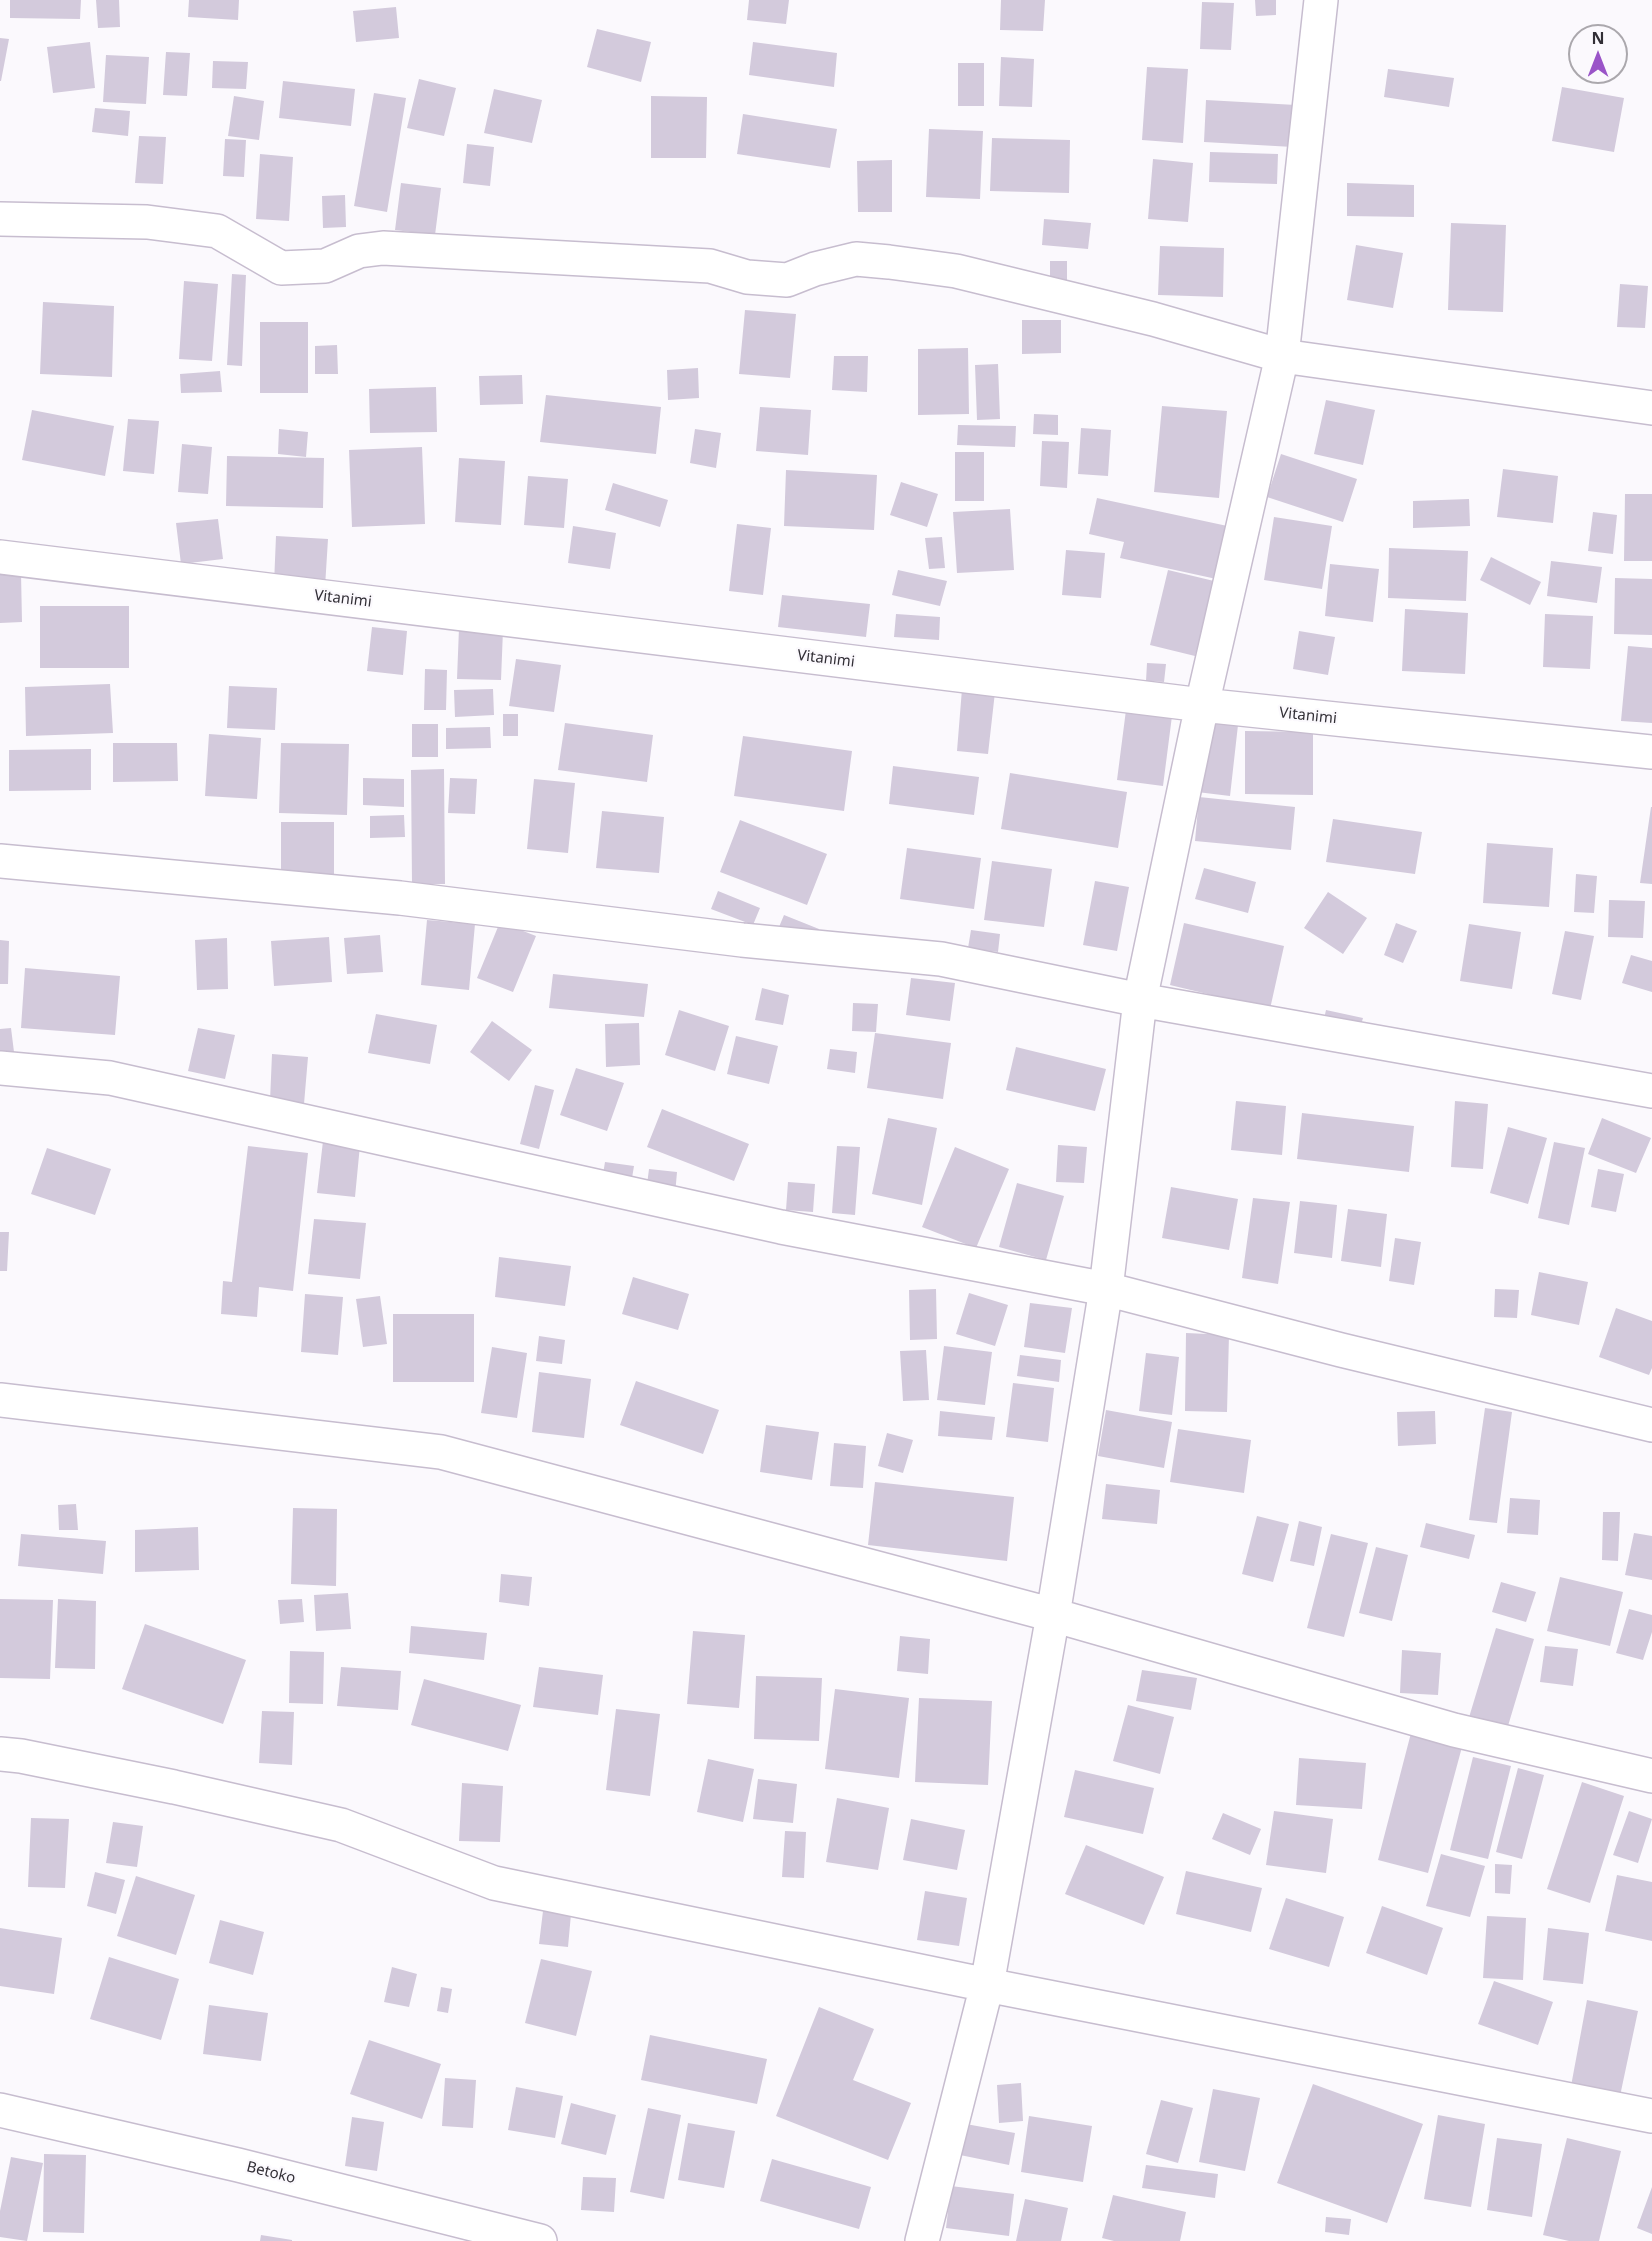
<!DOCTYPE html>
<style>
body{margin:0}
#map{position:relative;width:1652px;height:2241px;overflow:hidden;background:#fbf9fd;font-family:"Noto Sans",sans-serif}
canvas{display:block}
.north{position:absolute;left:1568px;top:24px;width:60px;height:60px;box-sizing:border-box;background:#fbf9fd;border:2px solid #aba8ad;border-radius:50%;rotate:0deg;font-size:16px;font-weight:700;line-height:24px;text-align:center;color:#322f36}
.north::after{content:'';display:block;margin:auto;width:21px;height:27px;background:#9a54c8;clip-path:polygon(50% 0,100% 100%,50% 72%,0 100%)}
</style>
<div id="map">
<canvas width="1652" height="2241"></canvas>
<div class="north">N</div>
</div>
<script>
const ctx = document.querySelector('canvas').getContext('2d');
ctx.lineJoin = 'round';
function fill(path, color) { ctx.fillStyle = color; ctx.fill(path, 'evenodd'); }
const toPath = rows => new Path2D(rows.map(r => 'M' + r).join(''));
function strokePath(path, color, width, dash) { ctx.strokeStyle = color; ctx.lineWidth = width; ctx.lineCap = dash ? 'butt' : 'round'; ctx.setLineDash(dash || []); ctx.stroke(path); }
function write(font, color, halo, rows, align = 'center') {
  ctx.font = font + ' "Noto Sans",sans-serif'; ctx.lineWidth = 4.5; ctx.setLineDash([]); ctx.textBaseline = 'middle'; ctx.strokeStyle = halo; ctx.fillStyle = color; for (const [text, x, y, turn = 0] of rows) {
    ctx.save(); ctx.translate(x, y); ctx.rotate((+turn || 0) * Math.PI / 180); ctx.textAlign = isNaN(turn) ? turn : align; if (halo) ctx.strokeText(text, 0, 0); ctx.fillText(text, 0, 0); ctx.restore();
  }
}
fill(toPath([
 [10,0,81,0,80,19,10,18],
 [96,0,119,0,120,27,98,28],
 [189,0,239,0,238,20,188,17],
 [749,0,789,0,786,24,747,20],
 [1001,0,1045,0,1043,31,1000,30],
 [1255,0,1276,0,1276,15,1256,16],
 [1202,2,1234,3,1231,50,1200,49],
 [396,7,399,38,356,42,353,11],
 [597,29,651,42,641,82,587,67],
 [0,38,9,39,1,81,0,81],
 [90,42,95,88,53,93,47,47],
 [753,42,837,53,834,87,749,75],
 [166,52,190,53,187,96,163,95],
 [106,55,149,57,146,104,103,102],
 [1001,57,1034,59,1032,107,999,106],
 [213,61,248,62,246,89,212,88],
 [958,63,984,63,984,106,958,106],
 [1147,67,1188,69,1183,143,1142,140],
 [1388,69,1454,78,1449,107,1384,97],
 [419,79,456,88,444,136,407,128],
 [283,81,355,89,351,126,279,118],
 [1562,87,1624,98,1614,152,1552,141],
 [494,89,542,100,532,143,484,133],
 [374,93,406,98,387,212,354,206],
 [234,96,264,101,259,140,228,136],
 [651,96,707,97,706,158,651,158],
 [1206,100,1296,105,1293,147,1204,142],
 [95,108,130,111,128,136,92,132],
 [743,114,837,129,830,168,737,154],
 [929,129,983,131,980,199,926,197],
 [139,136,166,137,163,184,135,183],
 [992,138,1070,140,1069,193,990,191],
 [225,139,246,140,244,177,223,176],
 [467,144,494,147,490,186,463,183],
 [1210,152,1278,154,1277,184,1209,182],
 [260,154,293,157,289,221,256,219],
 [1153,159,1193,163,1188,222,1148,219],
 [892,160,892,212,858,212,857,161],
 [401,183,441,188,435,235,395,230],
 [1347,183,1414,185,1414,217,1347,216],
 [345,195,346,227,323,228,322,196],
 [1044,219,1091,223,1088,249,1042,245],
 [1451,223,1506,225,1503,312,1448,310],
 [1356,245,1403,253,1393,308,1347,300],
 [1160,246,1224,248,1223,297,1158,295],
 [1050,261,1067,261,1067,283,1050,283],
 [232,274,246,275,242,366,227,365],
 [184,281,218,284,212,361,179,359],
 [1620,284,1648,286,1645,328,1617,327],
 [43,302,114,306,112,377,40,374],
 [745,310,796,314,790,378,739,374],
 [1022,320,1061,320,1061,353,1022,354],
 [260,322,308,322,308,393,260,393],
 [337,345,338,374,315,374,315,346],
 [968,348,969,414,918,415,918,349],
 [834,356,868,356,867,392,832,390],
 [998,364,1000,419,977,420,975,365],
 [698,368,699,398,668,400,667,370],
 [220,371,222,392,181,393,180,374],
 [522,375,523,404,480,405,479,376],
 [436,387,437,432,370,433,369,389],
 [546,395,661,407,656,454,540,442],
 [1326,400,1375,410,1363,465,1314,454],
 [1162,406,1227,411,1219,498,1154,492],
 [760,407,811,410,808,455,756,451],
 [32,410,114,426,105,476,22,460],
 [1034,414,1058,415,1058,435,1033,434],
 [128,419,159,421,154,474,123,471],
 [958,425,1016,426,1015,447,957,445],
 [1081,428,1111,430,1108,476,1078,474],
 [279,429,308,432,306,457,278,454],
 [695,429,721,433,716,468,690,463],
 [1042,441,1069,442,1067,488,1040,486],
 [182,444,212,447,208,494,178,492],
 [422,447,425,524,352,527,349,450],
 [955,452,984,452,984,501,955,501],
 [1281,454,1357,479,1343,522,1267,497],
 [227,456,324,458,323,508,226,506],
 [459,458,505,461,501,525,455,522],
 [1503,469,1558,476,1553,523,1497,517],
 [786,470,877,475,874,530,784,526],
 [528,476,568,479,564,528,524,525],
 [901,482,938,494,927,527,890,515],
 [613,483,668,500,660,527,605,510],
 [1625,494,1652,494,1652,561,1624,561],
 [1097,498,1232,527,1221,580,1120,558,1124,542,1089,534],
 [1469,499,1470,526,1413,528,1413,501],
 [1010,509,1014,570,957,573,953,512],
 [1593,512,1617,515,1613,554,1588,551],
 [1274,517,1332,526,1322,589,1264,580],
 [218,519,223,559,181,564,176,523],
 [737,524,771,528,763,595,729,591],
 [573,526,616,533,610,569,568,563],
 [276,536,328,539,325,587,274,584],
 [942,537,945,568,929,569,925,538],
 [1389,548,1468,551,1466,601,1388,598],
 [1066,550,1105,553,1101,598,1062,595],
 [1491,557,1541,582,1530,605,1480,580],
 [1551,561,1602,567,1597,603,1547,596],
 [1330,564,1379,569,1373,622,1325,616],
 [898,570,947,581,940,606,892,595],
 [1168,570,1214,581,1195,656,1150,645],
 [21,573,22,622,0,623,0,574],
 [1615,578,1652,579,1652,635,1614,634],
 [782,595,870,604,866,637,778,627],
 [40,606,129,606,129,668,40,668],
 [1405,609,1468,613,1465,674,1402,671],
 [896,614,940,617,939,640,894,637],
 [1545,614,1593,616,1590,669,1543,667],
 [372,627,407,631,403,675,367,671],
 [459,628,503,630,501,680,457,679],
 [1299,631,1335,637,1328,675,1293,669],
 [1628,646,1652,648,1652,723,1621,721],
 [516,659,561,665,554,712,509,706],
 [1147,663,1166,664,1164,682,1146,681],
 [425,669,447,670,446,710,424,710],
 [110,684,113,733,26,736,25,687],
 [229,686,277,688,275,730,227,728],
 [493,689,494,715,455,717,454,690],
 [962,689,995,692,988,754,957,751],
 [1126,710,1172,716,1163,786,1117,780],
 [503,714,518,714,518,736,503,736],
 [1205,722,1238,725,1230,796,1197,792],
 [565,723,653,735,647,782,558,770],
 [412,724,438,724,438,757,412,757],
 [490,727,491,748,446,749,446,728],
 [1245,731,1313,732,1313,795,1245,794],
 [209,734,261,738,257,799,205,796],
 [743,736,852,751,844,811,734,796],
 [113,743,177,743,178,781,113,782],
 [281,743,349,744,347,815,279,813],
 [91,749,91,790,9,791,9,750],
 [893,766,979,777,974,815,889,804],
 [444,769,445,884,412,884,411,770],
 [1010,773,1127,792,1118,848,1001,829],
 [363,778,404,779,404,807,363,805],
 [450,778,477,779,475,814,448,813],
 [534,779,575,783,568,853,527,849],
 [1199,797,1295,807,1291,850,1195,841],
 [1651,807,1652,807,1652,884,1640,883],
 [602,811,664,817,659,873,596,868],
 [404,815,405,837,370,838,370,816],
 [1333,819,1422,832,1415,874,1326,862],
 [740,820,827,854,807,905,720,872],
 [281,822,334,822,334,876,281,876],
 [1487,843,1553,848,1549,907,1483,903],
 [907,848,981,858,974,909,900,899],
 [992,861,1052,869,1044,927,984,920],
 [1204,868,1256,882,1248,913,1195,899],
 [1576,874,1597,876,1594,913,1574,912],
 [1095,881,1129,887,1117,951,1083,945],
 [718,891,760,908,753,925,711,909],
 [1328,892,1367,918,1343,954,1304,928],
 [1609,900,1645,901,1643,938,1608,937],
 [784,915,819,929,815,941,779,927],
 [427,920,475,924,469,990,421,985],
 [500,922,536,936,513,992,477,978],
 [1184,923,1284,946,1270,1009,1170,985],
 [1396,923,1417,931,1403,963,1384,955],
 [1469,924,1521,932,1512,989,1460,981],
 [971,930,1000,934,998,952,968,948],
 [1565,931,1594,936,1581,1000,1552,994],
 [380,935,383,972,347,974,344,938],
 [329,937,332,982,274,986,271,941],
 [227,938,228,989,197,990,195,940],
 [0,940,9,941,8,984,0,984],
 [1631,955,1652,961,1652,992,1622,983],
 [25,968,120,976,115,1035,21,1028],
 [553,974,648,984,644,1017,549,1008],
 [911,978,955,983,950,1021,906,1015],
 [762,988,789,995,783,1025,755,1020],
 [853,1003,878,1004,876,1032,852,1031],
 [679,1010,729,1026,715,1071,665,1055],
 [1326,1010,1363,1018,1360,1028,1324,1019],
 [376,1014,437,1025,430,1064,368,1053],
 [492,1021,532,1050,509,1081,470,1052],
 [639,1023,640,1065,606,1067,605,1024],
 [11,1028,14,1052,0,1053,0,1029],
 [198,1028,235,1035,225,1079,188,1071],
 [875,1033,951,1043,943,1099,867,1088],
 [736,1036,778,1046,769,1084,727,1074],
 [1016,1047,1106,1069,1095,1111,1006,1090],
 [830,1049,857,1052,855,1073,827,1069],
 [272,1054,308,1057,304,1104,270,1101],
 [576,1068,624,1083,607,1131,560,1115],
 [535,1085,554,1090,539,1149,520,1144],
 [1236,1101,1286,1106,1282,1155,1231,1150],
 [1455,1101,1488,1104,1483,1169,1451,1167],
 [662,1109,749,1144,734,1181,647,1147],
 [1302,1113,1414,1126,1409,1172,1297,1159],
 [888,1118,937,1128,922,1205,872,1194],
 [1602,1118,1651,1138,1636,1173,1588,1154],
 [1508,1127,1547,1138,1528,1204,1490,1193],
 [323,1141,360,1145,355,1197,317,1193],
 [1554,1142,1585,1148,1569,1225,1538,1218],
 [1058,1145,1087,1147,1084,1183,1056,1182],
 [248,1146,308,1153,293,1291,259,1287,257,1317,221,1314,223,1281,232,1282],
 [837,1146,860,1147,855,1215,832,1213],
 [955,1147,1009,1169,976,1248,922,1227],
 [47,1148,111,1169,95,1215,31,1194],
 [605,1162,634,1166,631,1184,602,1180],
 [649,1169,677,1172,675,1195,646,1192],
 [1598,1169,1624,1174,1616,1212,1591,1207],
 [788,1182,815,1184,813,1212,786,1210],
 [1017,1183,1064,1196,1046,1260,999,1247],
 [1171,1187,1238,1199,1229,1250,1162,1238],
 [1253,1198,1290,1202,1278,1284,1242,1278],
 [1300,1201,1337,1205,1332,1258,1294,1253],
 [1348,1209,1387,1214,1381,1267,1341,1261],
 [314,1219,366,1223,360,1279,308,1274],
 [0,1232,9,1232,7,1271,0,1271],
 [1395,1238,1421,1242,1414,1285,1389,1281],
 [499,1257,571,1266,565,1306,495,1297],
 [1539,1272,1588,1282,1579,1325,1531,1315],
 [633,1277,689,1294,678,1330,622,1314],
 [936,1289,937,1339,910,1340,909,1290],
 [1495,1289,1519,1290,1517,1318,1494,1317],
 [969,1293,1008,1305,995,1346,956,1334],
 [305,1294,343,1297,338,1355,301,1352],
 [380,1296,387,1344,363,1347,356,1299],
 [1030,1303,1072,1308,1065,1353,1024,1347],
 [1616,1308,1652,1321,1652,1368,1649,1375,1599,1357],
 [393,1314,474,1314,474,1382,393,1382],
 [1186,1333,1229,1335,1227,1412,1185,1411],
 [539,1336,565,1340,562,1364,536,1361],
 [944,1346,992,1352,985,1405,937,1400],
 [492,1347,527,1353,517,1418,481,1413],
 [926,1350,929,1400,903,1401,900,1351],
 [1146,1353,1179,1357,1172,1415,1139,1411],
 [1020,1355,1061,1360,1059,1382,1017,1376],
 [539,1372,591,1379,584,1438,532,1432],
 [636,1381,719,1410,703,1454,620,1425],
 [1013,1383,1054,1388,1048,1442,1006,1437],
 [1485,1408,1512,1412,1497,1523,1469,1520],
 [1106,1410,1172,1422,1164,1468,1098,1456],
 [940,1411,995,1417,992,1440,938,1436],
 [1435,1411,1436,1444,1398,1446,1397,1412],
 [766,1425,819,1432,812,1480,760,1472],
 [1178,1429,1251,1440,1244,1493,1170,1482],
 [887,1433,913,1440,903,1473,878,1466],
 [834,1443,866,1446,863,1488,830,1486],
 [875,1482,1014,1497,1007,1561,868,1545],
 [1106,1484,1160,1490,1157,1524,1102,1519],
 [1510,1498,1540,1500,1538,1535,1507,1533],
 [76,1504,78,1530,59,1530,58,1505],
 [293,1508,337,1509,336,1586,291,1584],
 [1603,1512,1620,1512,1618,1561,1602,1560],
 [1257,1516,1289,1524,1273,1582,1242,1574],
 [1299,1521,1322,1527,1314,1566,1290,1561],
 [1426,1523,1475,1535,1469,1559,1420,1547],
 [198,1527,199,1570,135,1572,135,1530],
 [1634,1533,1652,1536,1652,1580,1625,1575],
 [21,1534,106,1541,103,1574,18,1566],
 [1331,1534,1368,1543,1344,1637,1307,1628],
 [1376,1547,1408,1555,1392,1621,1359,1613],
 [501,1574,532,1577,529,1606,499,1602],
 [1560,1577,1623,1592,1610,1646,1547,1631],
 [1501,1582,1536,1592,1526,1622,1492,1612],
 [348,1593,351,1629,316,1631,314,1595],
 [0,1599,53,1600,50,1679,0,1678],
 [58,1599,96,1601,95,1669,55,1668],
 [302,1599,304,1622,280,1624,278,1600],
 [1629,1609,1652,1615,1652,1632,1643,1660,1616,1653],
 [145,1624,246,1660,223,1724,122,1689],
 [411,1626,487,1633,484,1660,409,1653],
 [1496,1628,1534,1639,1505,1736,1467,1724],
 [693,1631,745,1635,739,1708,687,1704],
 [900,1636,930,1639,928,1674,897,1671],
 [1545,1646,1578,1649,1573,1686,1540,1682],
 [1402,1650,1441,1653,1438,1695,1400,1693],
 [290,1651,324,1652,323,1704,289,1703],
 [341,1667,401,1671,398,1710,337,1706],
 [539,1667,603,1675,598,1715,533,1707],
 [1142,1670,1197,1678,1191,1710,1136,1701],
 [756,1676,822,1678,819,1741,754,1739],
 [424,1679,521,1705,508,1751,411,1725],
 [835,1689,909,1698,899,1778,825,1769],
 [919,1698,992,1701,988,1785,915,1782],
 [1128,1705,1174,1717,1160,1774,1113,1761],
 [616,1709,660,1714,650,1796,606,1790],
 [262,1711,294,1712,292,1765,259,1763],
 [1411,1733,1462,1747,1428,1873,1378,1860],
 [1473,1757,1511,1766,1488,1859,1450,1850],
 [1299,1758,1366,1763,1362,1809,1296,1805],
 [708,1759,754,1769,743,1822,697,1812],
 [1518,1768,1544,1775,1522,1859,1496,1852],
 [1075,1770,1154,1788,1143,1834,1064,1817],
 [758,1779,797,1784,793,1823,753,1819],
 [1582,1782,1624,1796,1590,1903,1547,1889],
 [462,1783,503,1786,500,1842,459,1841],
 [837,1798,889,1808,878,1870,826,1862],
 [1274,1811,1333,1819,1326,1873,1266,1865],
 [1629,1811,1652,1819,1638,1863,1613,1855],
 [1223,1813,1261,1829,1250,1855,1212,1839],
 [31,1818,69,1819,65,1888,28,1887],
 [911,1819,965,1830,957,1870,903,1860],
 [113,1822,143,1826,137,1867,106,1863],
 [785,1831,806,1832,804,1878,782,1877],
 [1086,1845,1164,1877,1144,1925,1065,1894],
 [1441,1854,1485,1866,1470,1917,1426,1906],
 [1495,1864,1512,1865,1510,1894,1495,1893],
 [1186,1871,1262,1888,1251,1932,1176,1914],
 [95,1872,125,1880,116,1914,87,1906],
 [1617,1875,1652,1882,1652,1941,1605,1931],
 [136,1876,195,1895,176,1955,117,1936],
 [925,1891,967,1898,959,1946,917,1940],
 [1286,1898,1344,1917,1329,1967,1269,1949],
 [1382,1906,1443,1928,1427,1975,1366,1953],
 [543,1911,571,1914,568,1947,539,1944],
 [1487,1916,1526,1918,1523,1980,1483,1978],
 [220,1920,264,1932,253,1975,209,1963],
 [0,1928,62,1938,54,1994,0,1986],
 [1548,1928,1589,1933,1583,1984,1543,1980],
 [109,1957,179,1979,161,2040,90,2019],
 [541,1959,592,1971,576,2036,525,2023],
 [392,1967,417,1974,409,2007,384,2002],
 [1494,1981,1553,2002,1538,2045,1478,2024],
 [441,1987,452,1989,448,2013,437,2011],
 [1587,2000,1638,2011,1620,2096,1571,2086],
 [209,2005,268,2013,261,2061,203,2054],
 [819,2007,874,2029,853,2080,911,2103,888,2160,776,2116],
 [650,2035,767,2059,757,2104,641,2080],
 [369,2040,441,2064,422,2119,350,2094],
 [445,2078,476,2080,473,2128,442,2126],
 [1021,2083,1023,2121,999,2123,997,2085],
 [1313,2084,1423,2124,1387,2223,1277,2183],
 [516,2087,563,2096,555,2138,508,2130],
 [1213,2089,1260,2098,1245,2171,1199,2162],
 [1161,2100,1193,2108,1178,2163,1146,2154],
 [571,2103,616,2115,606,2155,561,2144],
 [648,2108,681,2115,664,2199,630,2192],
 [1438,2115,1485,2124,1471,2207,1424,2199],
 [1029,2116,1092,2126,1083,2182,1021,2172],
 [352,2117,384,2122,377,2171,345,2166],
 [688,2123,735,2131,724,2188,678,2180],
 [966,2124,1015,2133,1009,2165,960,2155],
 [1497,2138,1542,2144,1532,2217,1487,2210],
 [1567,2138,1621,2151,1599,2241,1569,2241,1543,2235],
 [44,2154,86,2155,84,2233,43,2232],
 [11,2157,43,2163,27,2241,0,2237,0,2211],
 [772,2159,871,2187,859,2229,760,2201],
 [1146,2165,1218,2174,1215,2198,1142,2188],
 [583,2177,616,2178,614,2212,581,2210],
 [951,2186,1014,2194,1009,2236,946,2228],
 [1652,2187,1652,2234,1637,2228],
 [1113,2195,1186,2212,1180,2241,1114,2241,1102,2238],
 [1025,2199,1068,2208,1061,2241,1016,2241],
 [1326,2217,1351,2219,1349,2235,1325,2232],
 [261,2235,292,2240,292,2241,260,2241]
]), '#d3cadc');
const minor = toPath([
 [0,219,147,222,217,231,281,268,325,266,359,251,383,248,710,266,747,277,787,280,815,269,856,259,889,262,956,271,1153,319,1282,356,1652,408],
 [0,557,1202,705,1652,752],
 [0,861,400,898,742,940,941,959,1140,1000,1652,1091],
 [0,1068,110,1078,781,1227,1106,1289,1341,1350,1652,1425],
 [0,1400,441,1452,1053,1615,1454,1730,1652,1776],
 [0,1754,21,1756,174,1787,341,1825,494,1883,987,1985,1652,2116],
 [0,2110,238,2165,540,2241],
 [922,2241,987,1985,1053,1615,1106,1289,1140,1000,1202,705,1282,356,1321,0]
]);
strokePath(minor, '#c7bdcf', 36);
strokePath(minor, '#fff', 33);
write('15px', '#322f36', '#fbf9fd', [
 ["Vitanimi",343,599,7],
 ["Vitanimi",826,659,7],
 ["Vitanimi",1308,716,6],
 ["Betoko",271,2173,14]
]);
</script>
